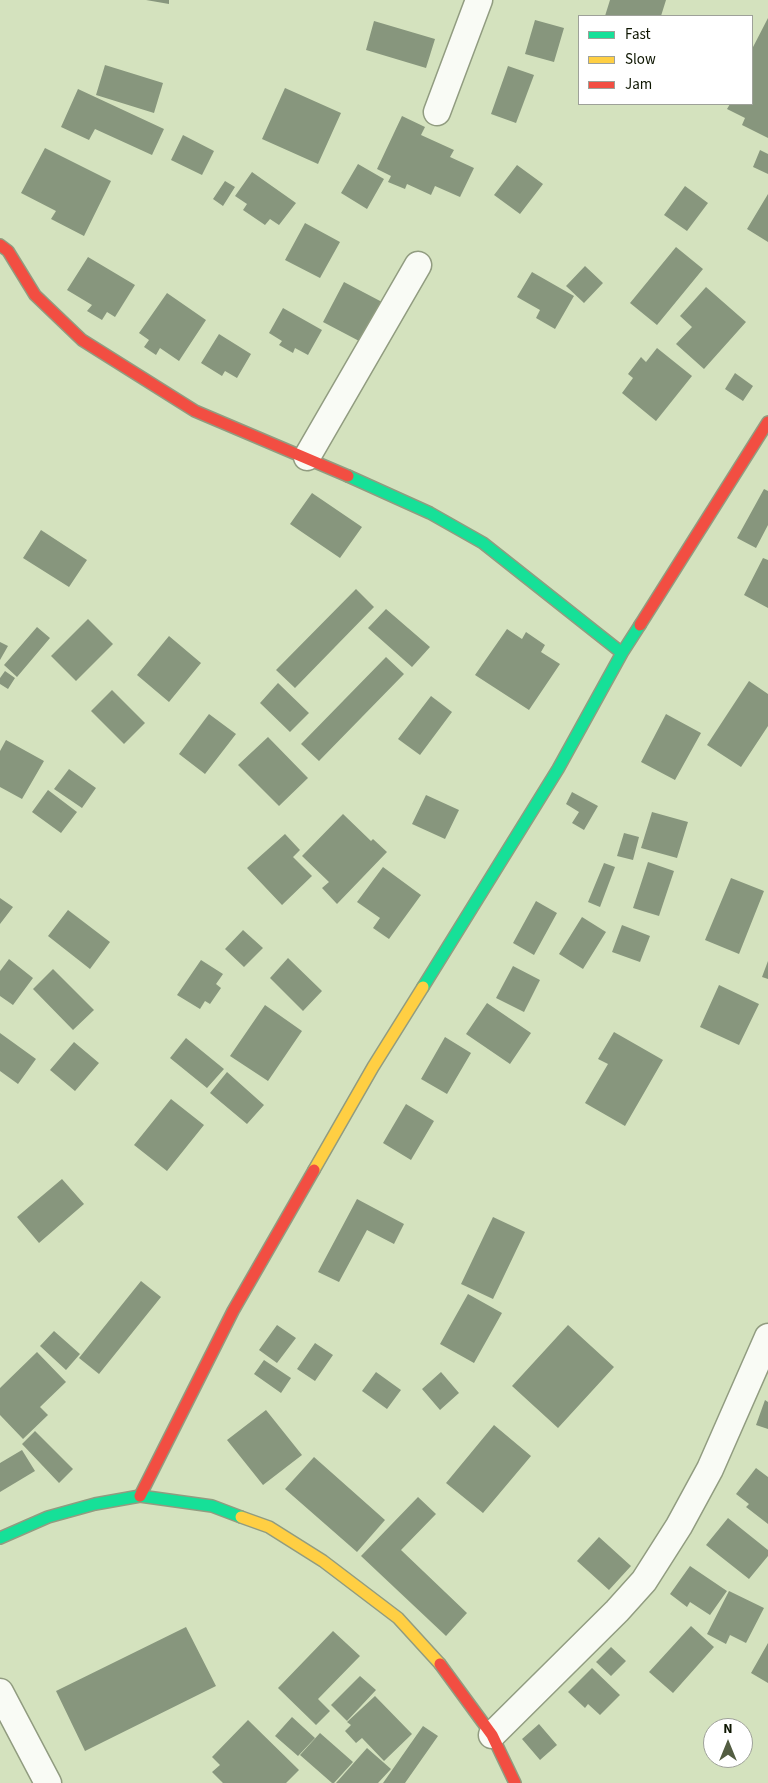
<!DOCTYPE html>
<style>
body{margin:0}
#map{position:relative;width:768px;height:1783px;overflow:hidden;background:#d4e2be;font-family:"Source Sans 3",sans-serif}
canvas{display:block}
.legend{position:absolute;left:578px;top:15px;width:175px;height:90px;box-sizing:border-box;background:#fff;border:1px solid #9ea199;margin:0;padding:6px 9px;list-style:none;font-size:15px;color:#0d1500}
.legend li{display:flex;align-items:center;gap:10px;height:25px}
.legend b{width:25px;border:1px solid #9ea199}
.north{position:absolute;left:703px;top:1718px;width:50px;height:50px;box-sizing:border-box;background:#fff;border:1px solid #9ea199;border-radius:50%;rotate:0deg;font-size:14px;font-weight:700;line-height:20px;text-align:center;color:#0d1500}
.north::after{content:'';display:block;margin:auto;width:18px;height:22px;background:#535d42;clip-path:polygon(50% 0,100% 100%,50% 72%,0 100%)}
</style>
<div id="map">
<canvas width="768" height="1783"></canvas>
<ul class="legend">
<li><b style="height:6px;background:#16e098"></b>Fast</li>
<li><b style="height:6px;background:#ffcf43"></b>Slow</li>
<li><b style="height:6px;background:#f24e42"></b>Jam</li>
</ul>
<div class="north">N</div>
</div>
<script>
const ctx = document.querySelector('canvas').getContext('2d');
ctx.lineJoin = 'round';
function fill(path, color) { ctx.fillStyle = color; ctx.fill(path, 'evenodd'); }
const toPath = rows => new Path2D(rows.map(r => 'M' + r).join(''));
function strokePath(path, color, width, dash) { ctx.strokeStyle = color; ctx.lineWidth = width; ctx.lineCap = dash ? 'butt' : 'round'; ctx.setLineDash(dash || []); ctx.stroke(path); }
fill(toPath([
 [146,0,169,0,169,4],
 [610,0,666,0,661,16,605,16],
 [768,18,768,138,742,125,745,118,727,109,730,104,752,104,752,49],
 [535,20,564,28,554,62,525,54],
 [374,21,435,39,426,68,366,50],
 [105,65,163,83,154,113,96,95],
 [508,66,534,75,516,123,491,114],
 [285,88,341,113,318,164,262,139],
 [78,89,164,129,152,155,95,129,89,140,61,127],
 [402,116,425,127,421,135,454,150,450,157,474,168,460,197,435,186,431,195,407,184,405,189,388,182,391,176,377,169],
 [183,135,214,151,202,175,171,160],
 [45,148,111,181,84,236,51,219,56,211,21,193],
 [760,150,768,154,768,174,753,167],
 [358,164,384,179,367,209,341,193],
 [517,165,543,184,520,214,494,195],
 [252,172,296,203,279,225,270,219,265,225,243,210,247,204,235,196],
 [225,181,235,187,223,206,213,199],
 [685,186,708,203,687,231,664,215],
 [768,194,768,242,747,229],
 [305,223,340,242,320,278,285,260],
 [676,247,703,269,657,325,630,303],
 [88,257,135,285,115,317,107,312,102,320,87,311,92,305,67,290],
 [585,266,603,283,584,303,566,286],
 [532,272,574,296,555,329,536,318,540,310,517,297],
 [344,282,382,302,361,342,323,322],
 [706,287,746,322,704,369,676,344,692,327,680,316],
 [167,293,206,320,179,361,160,348,156,355,144,347,149,340,139,333],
 [283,308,322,330,308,355,295,348,293,353,279,345,282,341,269,333],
 [219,334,251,354,237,378,225,371,222,376,201,363],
 [657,348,692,376,656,421,622,393,633,378,628,374,641,357,646,362],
 [735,373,753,386,743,401,725,389],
 [764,489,768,491,768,525,756,548,737,538],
 [312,493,362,527,340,558,290,524],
 [41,530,87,560,69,587,23,558],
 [763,558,768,560,768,608,744,595],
 [356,589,374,607,295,688,276,670],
 [386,609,430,647,412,667,368,628],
 [88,619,113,644,76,681,51,656],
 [37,627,50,638,17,677,4,665],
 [507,629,522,639,526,632,545,645,541,652,560,664,529,710,475,675],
 [169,636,201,663,169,702,137,675],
 [0,642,8,646,0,660],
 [386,657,404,674,319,761,301,744],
 [5,671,15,678,8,689,0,684,0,678],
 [749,681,768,694,768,726,741,767,707,745],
 [278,683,309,713,290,732,260,703],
 [112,690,145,723,124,744,91,711],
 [431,696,452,712,420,755,398,739],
 [209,714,236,734,205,774,179,754],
 [666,714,701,733,675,780,641,762],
 [268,737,308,778,279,806,238,765],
 [6,740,44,761,22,799,0,787,0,751],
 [69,769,96,788,82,808,54,789],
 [48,790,77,812,61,833,32,812],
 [572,792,598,806,584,830,572,823,579,812,566,804],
 [426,795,459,810,445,839,412,824],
 [652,812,688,822,677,858,641,848],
 [343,814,371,841,373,839,387,852,337,904,322,888,329,882,302,856],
 [624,833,639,837,633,860,617,856],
 [285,834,300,850,293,857,312,876,282,905,247,868],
 [648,862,674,871,659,916,633,908],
 [604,863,615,867,600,907,588,902],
 [383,867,421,895,389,939,373,928,380,918,357,902],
 [731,878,764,891,739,954,705,940],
 [0,898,13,907,0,924],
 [536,901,557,913,534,955,513,943],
 [68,910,110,942,90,969,48,936],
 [582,917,606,932,583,969,559,954],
 [622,925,650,936,640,962,612,952],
 [243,930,263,948,244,967,225,949],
 [288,958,322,991,303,1011,270,978],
 [9,959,33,978,13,1005,0,996,0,971],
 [201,960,223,974,216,984,221,988,210,1004,205,1001,200,1009,177,995],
 [768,961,768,979,762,977],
 [513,966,540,980,524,1012,496,998],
 [53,969,94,1010,73,1030,33,989],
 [719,985,759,1004,739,1045,700,1027],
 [487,1003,531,1033,510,1064,466,1034],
 [265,1005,302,1031,268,1081,230,1056],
 [614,1032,663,1060,625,1126,585,1103,608,1064,598,1059],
 [0,1033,36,1059,18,1084,0,1071],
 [445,1037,471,1053,447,1094,421,1079],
 [186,1038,224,1069,207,1088,170,1058],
 [74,1042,99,1063,75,1091,50,1070],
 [227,1072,264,1105,247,1124,210,1093],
 [171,1099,204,1125,167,1171,134,1145],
 [406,1104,434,1121,411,1160,383,1143],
 [62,1179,84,1204,39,1243,17,1217],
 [357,1199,404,1224,394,1244,367,1230,339,1282,318,1272],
 [493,1217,525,1232,493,1299,461,1284],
 [141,1281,161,1297,99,1374,79,1358],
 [468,1294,502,1313,474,1363,440,1344],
 [277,1325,296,1338,277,1363,259,1350],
 [568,1325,614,1367,558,1428,512,1386],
 [54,1331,80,1354,66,1370,40,1346],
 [315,1343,333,1355,315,1381,297,1369],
 [37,1352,66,1382,40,1407,48,1415,23,1439,0,1415,0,1388],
 [264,1360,291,1378,281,1393,254,1374],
 [376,1372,401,1390,387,1409,362,1391],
 [441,1372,459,1393,440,1410,422,1389],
 [765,1400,768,1402,768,1429,756,1425],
 [266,1410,302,1455,263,1485,227,1440],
 [494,1425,531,1456,483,1513,446,1483],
 [35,1431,73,1469,59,1483,22,1444],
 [22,1450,35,1471,0,1492,0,1463],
 [314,1457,385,1520,357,1552,285,1489],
 [756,1468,768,1477,768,1524,746,1507,749,1504,736,1494],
 [418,1497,436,1514,401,1550,467,1613,446,1636,361,1556],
 [728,1518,768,1550,768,1556,749,1579,706,1545],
 [599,1537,631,1566,609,1590,577,1561],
 [690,1566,727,1591,710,1615,690,1602,687,1607,670,1594],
 [729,1591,764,1608,746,1643,730,1635,726,1644,707,1634],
 [691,1626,714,1647,673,1693,649,1672],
 [186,1627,216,1686,85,1751,56,1691],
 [333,1631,360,1656,318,1699,330,1711,316,1725,278,1688],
 [768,1643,768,1683,751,1673],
 [611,1647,626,1661,611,1676,596,1662],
 [592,1668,620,1695,600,1715,588,1704,585,1708,568,1692],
 [360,1676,376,1690,347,1721,331,1705],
 [375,1696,412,1734,384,1761,362,1738,356,1743,345,1731,351,1725,347,1722],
 [292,1717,315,1738,298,1756,275,1736],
 [248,1720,299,1770,286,1783,223,1783,212,1772,220,1765,212,1757],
 [539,1724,557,1745,540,1760,522,1739],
 [423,1726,438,1736,405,1783,383,1783],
 [320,1733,353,1762,334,1783,332,1783,300,1755],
 [367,1748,391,1769,378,1783,336,1783]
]), '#87967d');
const street = toPath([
 [437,112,479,0],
 [307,457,418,265],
 [0,1692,48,1783],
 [492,1735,617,1611,644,1581,679,1526,710,1469,768,1337]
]);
const fast = toPath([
 [348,476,430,513,483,543,622,653],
 [423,987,558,769,622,653,640,625],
 [0,1538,48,1517,95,1504,140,1496,212,1506,241,1517]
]);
const slow = toPath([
 [314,1170,373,1067,423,987],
 [241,1517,269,1527,323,1561,398,1618,440,1664]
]);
const jam = toPath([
 [0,245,8,251,35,295,82,340,195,411,348,476],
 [640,625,768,422],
 [140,1496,233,1311,314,1170],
 [440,1664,492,1735,515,1783]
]);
strokePath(street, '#919c80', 29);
strokePath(fast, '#919c80', 14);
strokePath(slow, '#919c80', 14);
strokePath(jam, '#919c80', 14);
strokePath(street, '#f9fbf5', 26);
strokePath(fast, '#16e098', 11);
strokePath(slow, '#ffcf43', 11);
strokePath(jam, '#f24e42', 11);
</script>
